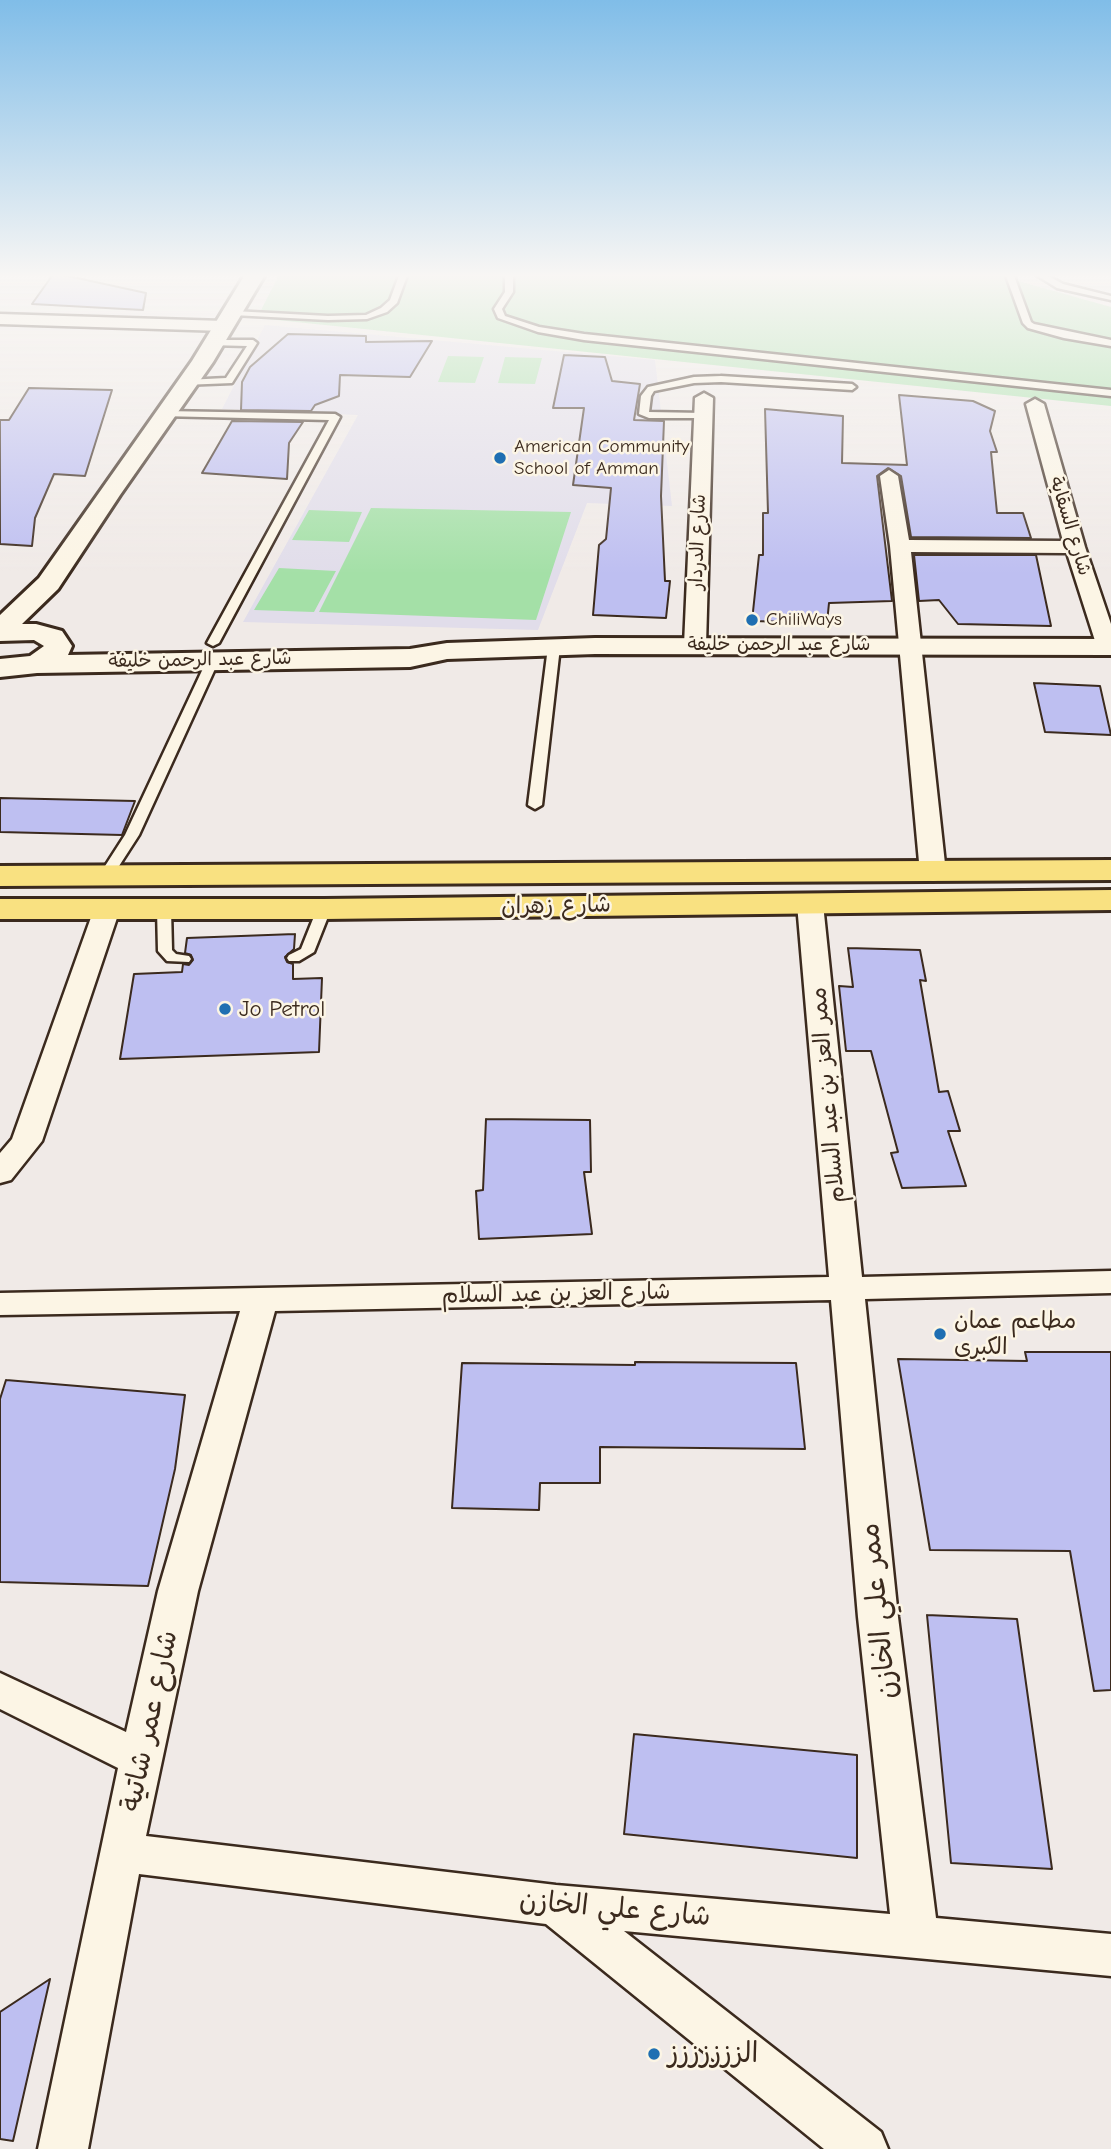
<!DOCTYPE html>
<meta charset="utf-8">
<style>
body{margin:0}
canvas{display:block;background:#f0eae7}
</style>
<canvas width="1111" height="2149"></canvas>
<script>
const ctx = document.querySelector('canvas').getContext('2d');
ctx.lineJoin = 'round';
function fill(path, color) { ctx.fillStyle = color; ctx.fill(path, 'evenodd'); }
const toPath = rows => new Path2D(rows.map(r => 'M' + r).join(''));
function strokePath(path, color, width, dash) { ctx.strokeStyle = color; ctx.lineWidth = width; ctx.lineCap = dash ? 'butt' : 'round'; ctx.setLineDash(dash || []); ctx.stroke(path); }
function write(font, color, halo, rows, align = 'center') {
  ctx.font = font + ' "Comic Neue","Playpen Sans Arabic",sans-serif'; ctx.lineWidth = 5; ctx.setLineDash([]); ctx.textBaseline = 'middle'; ctx.strokeStyle = halo; ctx.fillStyle = color; for (const [text, x, y, turn = 0] of rows) {
    ctx.save(); ctx.translate(x, y); ctx.rotate((+turn || 0) * Math.PI / 180); ctx.textAlign = isNaN(turn) ? turn : align; if (halo) ctx.strokeText(text, 0, 0); ctx.fillText(text, 0, 0); ctx.restore();
  }
}
fill(toPath([
 [265,325,655,360,672,506,587,503,538,630,243,622,358,415,222,409]
]), '#e1ddea');
fill(toPath([
 [280,273,1012,273,1011,279,1111,307,1111,406,257,318],
 [448,356,484,357,475,383,438,382],
 [505,357,542,358,535,384,498,383],
 [371,508,571,512,536,620,319,612],
 [309,510,362,512,349,542,292,540],
 [279,568,336,571,314,612,254,610]
]), '#a4e0a7');
const building = toPath([
 [54,273,146,293,143,310,32,304,54,273],
 [288,334,366,336,366,342,432,341,410,377,340,375,339,396,315,405,311,411,241,410,242,382,250,367,288,334],
 [564,355,605,357,612,381,640,384,634,420,664,421,661,496,665,581,670,581,666,618,593,615,599,545,606,539,611,488,573,485,584,408,553,408,564,355],
 [29,388,112,390,85,476,54,474,35,518,32,546,0,544,0,420,9,420,29,388],
 [899,395,973,401,995,411,990,431,997,452,991,452,997,513,1023,513,1031,538,911,537,901,476,888,468,877,476,892,601,829,603,827,623,752,621,759,555,763,555,763,513,768,513,765,409,843,416,842,463,907,465,899,395],
 [232,421,303,422,289,443,287,479,202,473,232,421],
 [914,555,1036,555,1051,626,958,624,939,600,919,601,914,555],
 [1034,683,1100,686,1111,735,1045,732,1034,683],
 [0,798,135,801,122,835,0,832,0,798],
 [295,934,294,949,285,957,287,962,293,964,293,979,322,978,319,1052,120,1059,134,974,182,972,183,964,189,965,193,960,191,955,185,953,187,938,295,934],
 [848,948,920,950,926,981,920,980,939,1092,948,1091,960,1131,948,1131,966,1186,902,1188,891,1153,898,1152,871,1051,846,1051,839,986,853,987,848,948],
 [486,1119,590,1120,591,1172,584,1172,592,1234,479,1239,476,1191,483,1190,486,1119],
 [1025,1352,1111,1352,1111,1690,1094,1691,1070,1551,930,1550,898,1359,1027,1361,1025,1352],
 [635,1362,796,1363,805,1449,600,1447,600,1483,540,1483,539,1510,452,1508,462,1363,635,1365,635,1362],
 [6,1380,185,1395,175,1469,148,1586,0,1582,0,1399,6,1380],
 [927,1615,1017,1619,1052,1869,951,1863,927,1615],
 [634,1734,857,1755,857,1858,624,1834,634,1734],
 [50,1979,13,2141,0,2139,0,2012,50,1979]
]);
fill(building, '#bebff1');
strokePath(building, '#3b2a1e', 2);
const lane = toPath([
 [400,273,408,273,397,303,387,312,367,319,328,320,233,315,229,313,233,311,328,316,366,315,381,308,390,300,400,273],
 [505,273,513,273,513,292,502,309,505,316,539,327,584,334,1111,390,1111,396,584,340,538,332,498,318,494,309,505,292,505,273],
 [1005,273,1013,273,1031,322,1034,324,1111,340,1111,346,1064,338,1028,328,1023,323,1005,273],
 [1033,273,1043,273,1063,284,1111,296,1111,300,1057,288,1033,273],
 [213,340,253,340,257,343,232,383,183,385,183,381,186,380,226,378,247,346,210,345,210,341,213,340],
 [721,376,852,384,856,387,852,390,721,382,694,383,654,391,651,396,649,412,703,413,706,414,706,418,649,418,639,414,641,396,648,387,694,377,721,376],
 [164,411,335,414,340,417,219,643,213,646,207,643,329,420,161,416,159,414,164,411],
 [554,644,560,647,542,805,535,809,528,805,548,647,554,644],
 [213,656,219,660,139,835,110,880,100,880,98,877,125,835,207,660,213,656],
 [164,905,171,909,172,950,176,954,189,956,191,959,189,962,167,961,158,951,157,909,164,905],
 [324,905,331,909,314,952,299,961,289,961,287,958,289,955,301,949,317,909,324,905]
]);
const street = toPath([
 [0,314,224,321,232,326,224,331,0,324,0,314],
 [704,393,713,398,706,645,703,650,695,652,687,650,684,645,695,398,704,393],
 [1035,399,1044,404,1085,547,1111,624,1111,653,1100,652,1097,647,1067,553,911,552,946,873,942,879,933,881,924,879,920,873,890,546,880,476,889,470,898,476,909,540,1063,541,1026,404,1035,399],
 [810,896,819,898,823,904,862,1277,1111,1271,1111,1293,865,1299,898,1617,936,1918,1111,1934,1111,1976,624,1931,881,2132,888,2149,824,2149,546,1924,139,1874,88,2149,38,2149,118,1768,0,1709,0,1673,126,1732,158,1591,240,1311,0,1315,0,1293,829,1277,797,904,801,898,810,896],
 [831,1300,858,1617,890,1914,556,1885,146,1836,198,1591,275,1311,831,1300],
 [107,901,116,903,120,909,42,1141,11,1180,0,1183,0,1153,12,1139,94,909,98,903,107,901]
]);
const secondary = toPath([
 [246,273,266,273,213,362,120,495,58,589,22,624,36,624,62,631,72,646,68,655,410,649,447,643,595,638,1111,639,1111,655,595,654,447,659,410,667,37,673,0,677,0,659,30,656,44,646,34,640,0,641,0,615,39,578,192,361,246,273]
]);
const primary = toPath([
 [1111,860,1111,880,0,886,0,866,1111,860],
 [1111,890,1111,910,324,919,0,919,0,899,324,899,1111,890]
]);
strokePath(lane, '#3b2a1e', 5);
strokePath(street, '#3b2a1e', 5);
strokePath(secondary, '#3b2a1e', 6);
strokePath(primary, '#3b2a1e', 6);
fill(lane, '#fcf5e5');
fill(street, '#fcf5e5');
fill(secondary, '#fcf5e5');
fill(primary, '#f9e181');
const sky = ctx.createLinearGradient(0, 0, 0, 574);
sky.addColorStop(0, '#80bde8');
sky.addColorStop(0.48, '#f8f6f4');
sky.addColorStop(1, '#f8f6f400');
ctx.fillStyle = sky;
ctx.fillRect(0, 0, 1111, 574);
for (const [x, y, r, color] of [
 [500,458,7,"#1f6fb2"],
 [752,620,7,"#1f6fb2"],
 [225,1009,7,"#1f6fb2"],
 [940,1334,7,"#1f6fb2"],
 [654,2054,7,"#1f6fb2"]
]) { const dot = new Path2D(); dot.arc(x, y, r, 0, 2 * Math.PI); ctx.fillStyle = color; ctx.fill(dot); strokePath(dot, '#fcf5e5', 2.5); }
write('19px', '#3b2a1e', '#fcf5e5', [
 ["American Community",514,447],
 ["School of Amman",514,469],
 ["ChiliWays",766,620]
], 'left');
write('19px', '#3b2a1e', '#fcf5e5', [
 ["شارع السقاية",1070,526,73],
 ["شارع الدردار",698,542,-88],
 ["شارع عبد الرحمن خليفة",779,645],
 ["شارع عبد الرحمن خليفة",200,660,-1]
]);
write('23px', '#3b2a1e', '#fcf5e5', [
 ["شارع زهران",556,906,-1],
 ["ممر العز بن عبد السلام",828,1095,-95],
 ["شارع العز بن عبد السلام",556,1294,-1]
]);
write('23px', '#3b2a1e', '#fcf5e5', [
 ["Jo Petrol",239,1009],
 ["مطاعم عمان",954,1321],
 ["الكبرى",954,1347]
], 'left');
write('28px', '#3b2a1e', '#fcf5e5', [
 ["ممر علي الخازن",879,1611,-96],
 ["شارع عمر شاتية",150,1721,-78],
 ["شارع علي الخازن",615,1909,5]
]);
write('28px', '#3b2a1e', '#fcf5e5', [
 ["الززززززز",668,2054]
], 'left');
</script>
